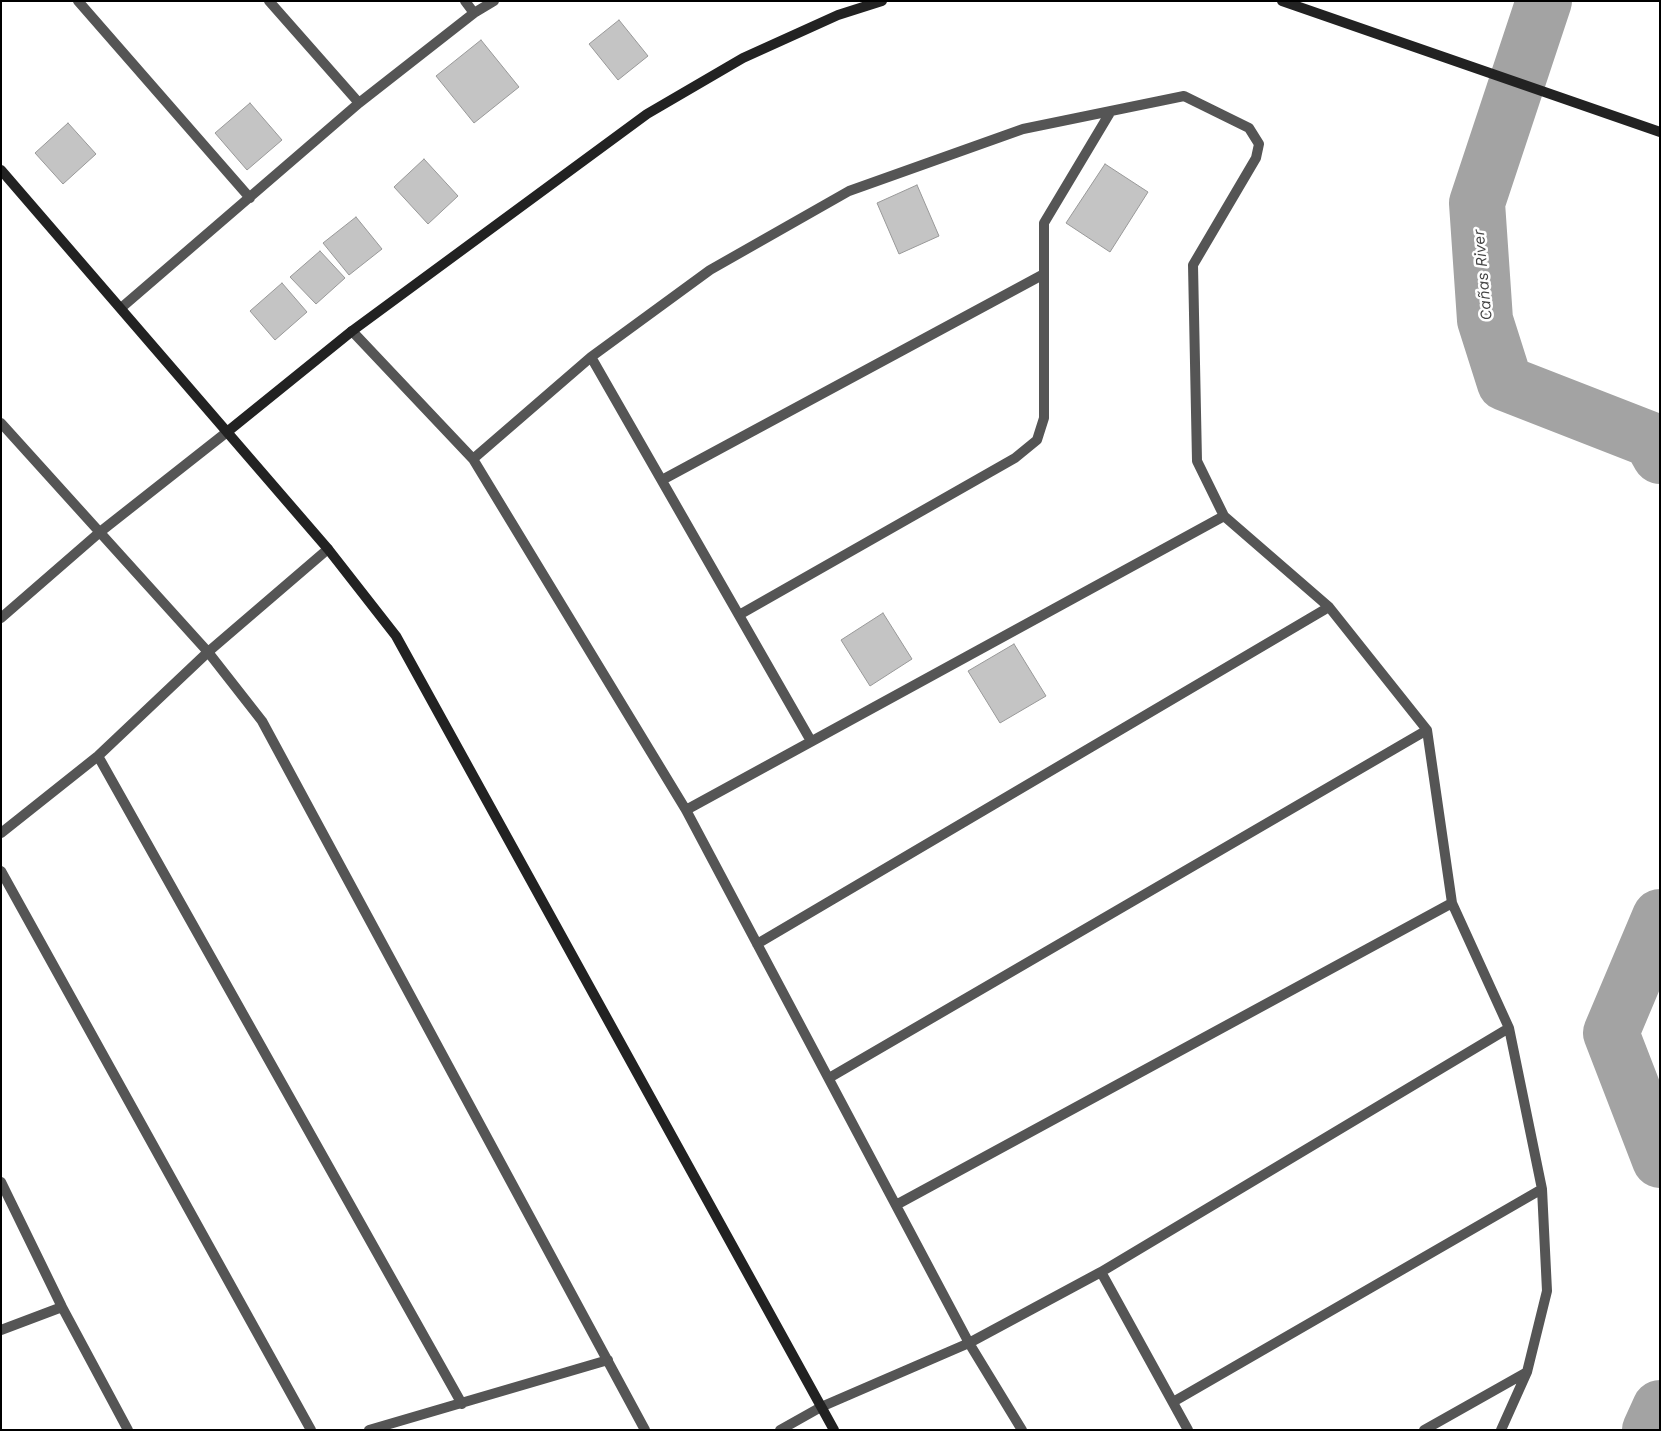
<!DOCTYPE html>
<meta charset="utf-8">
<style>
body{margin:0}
#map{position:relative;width:1661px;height:1431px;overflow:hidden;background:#fff;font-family:"Work Sans",sans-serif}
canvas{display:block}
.frame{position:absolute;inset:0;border:2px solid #000;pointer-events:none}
</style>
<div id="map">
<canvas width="1661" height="1431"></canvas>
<div class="frame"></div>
</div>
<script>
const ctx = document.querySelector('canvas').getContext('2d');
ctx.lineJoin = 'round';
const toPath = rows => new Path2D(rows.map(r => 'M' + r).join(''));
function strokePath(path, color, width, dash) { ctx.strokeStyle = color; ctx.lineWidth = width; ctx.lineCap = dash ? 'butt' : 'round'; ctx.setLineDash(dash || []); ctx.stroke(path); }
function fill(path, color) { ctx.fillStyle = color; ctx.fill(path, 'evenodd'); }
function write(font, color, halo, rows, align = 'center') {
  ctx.font = font + ' "Work Sans",sans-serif'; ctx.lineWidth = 5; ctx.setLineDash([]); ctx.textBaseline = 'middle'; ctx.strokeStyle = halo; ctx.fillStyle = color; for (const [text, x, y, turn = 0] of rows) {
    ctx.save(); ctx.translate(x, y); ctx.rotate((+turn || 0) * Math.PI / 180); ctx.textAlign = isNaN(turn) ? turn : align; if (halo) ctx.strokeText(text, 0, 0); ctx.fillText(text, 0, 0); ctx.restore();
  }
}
strokePath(toPath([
 [1544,1,1477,203,1485,320,1505,383,1651,440,1660,456],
 [1660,917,1611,1033,1660,1160],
 [1650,1430,1660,1408]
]), '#a3a3a3', 56);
const building = toPath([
 [619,20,648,56,618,80,589,44,619,20],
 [481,40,519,87,474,123,436,76,481,40],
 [250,103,282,140,247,170,215,133,250,103],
 [68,123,96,154,63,184,35,153,68,123],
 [424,159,458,196,428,224,394,187,424,159],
 [1105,164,1148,192,1110,252,1066,223,1105,164],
 [917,185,939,236,899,254,877,203,917,185],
 [356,217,382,249,349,275,323,243,356,217],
 [320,251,345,278,316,304,290,277,320,251],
 [282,283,307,312,275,340,250,311,282,283],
 [883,613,912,659,870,686,841,640,883,613],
 [1014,644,1046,696,1000,723,968,671,1014,644]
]);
fill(building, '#c4c4c4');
strokePath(building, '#999', 1);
strokePath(toPath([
 [78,1,250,198],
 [269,1,359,103],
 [465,1,474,13],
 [121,308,359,103,474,13,494,1],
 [352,331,473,459,686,810,969,1343,1022,1430],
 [591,357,811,741],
 [1,423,208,652,262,721,645,1430],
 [473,459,591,357,710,270,849,191,1023,129,1184,96,1249,128,1259,144,1256,158,1193,265,1197,461,1224,516,1329,607,1427,730,1452,903,1509,1028,1542,1189,1547,1291,1527,1372,1501,1430],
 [662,480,1044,274],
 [739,615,1015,458,1037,440,1044,418,1044,223,1111,111],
 [1,618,100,532,227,432],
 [98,756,462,1404],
 [686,810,1224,516],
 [1,833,98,756,208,652,328,549],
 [1,871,311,1430],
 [757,944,1329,607],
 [829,1078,1427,730],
 [1,1182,62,1307,128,1430],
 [896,1205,1452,903],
 [1101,1272,1188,1430],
 [1,1330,62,1307],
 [1173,1402,1542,1189],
 [369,1430,608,1360],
 [780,1430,821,1407,969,1343,1101,1272,1509,1028],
 [1424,1430,1527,1372]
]), '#555', 10);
strokePath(toPath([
 [1282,1,1660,132],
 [1,170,328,549,396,636,834,1430],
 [227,432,352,331,647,114,743,58,838,15,882,1]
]), '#222', 10);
write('italic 16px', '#444', '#fff', [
 ["Cañas River",1483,275,-95]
]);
</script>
